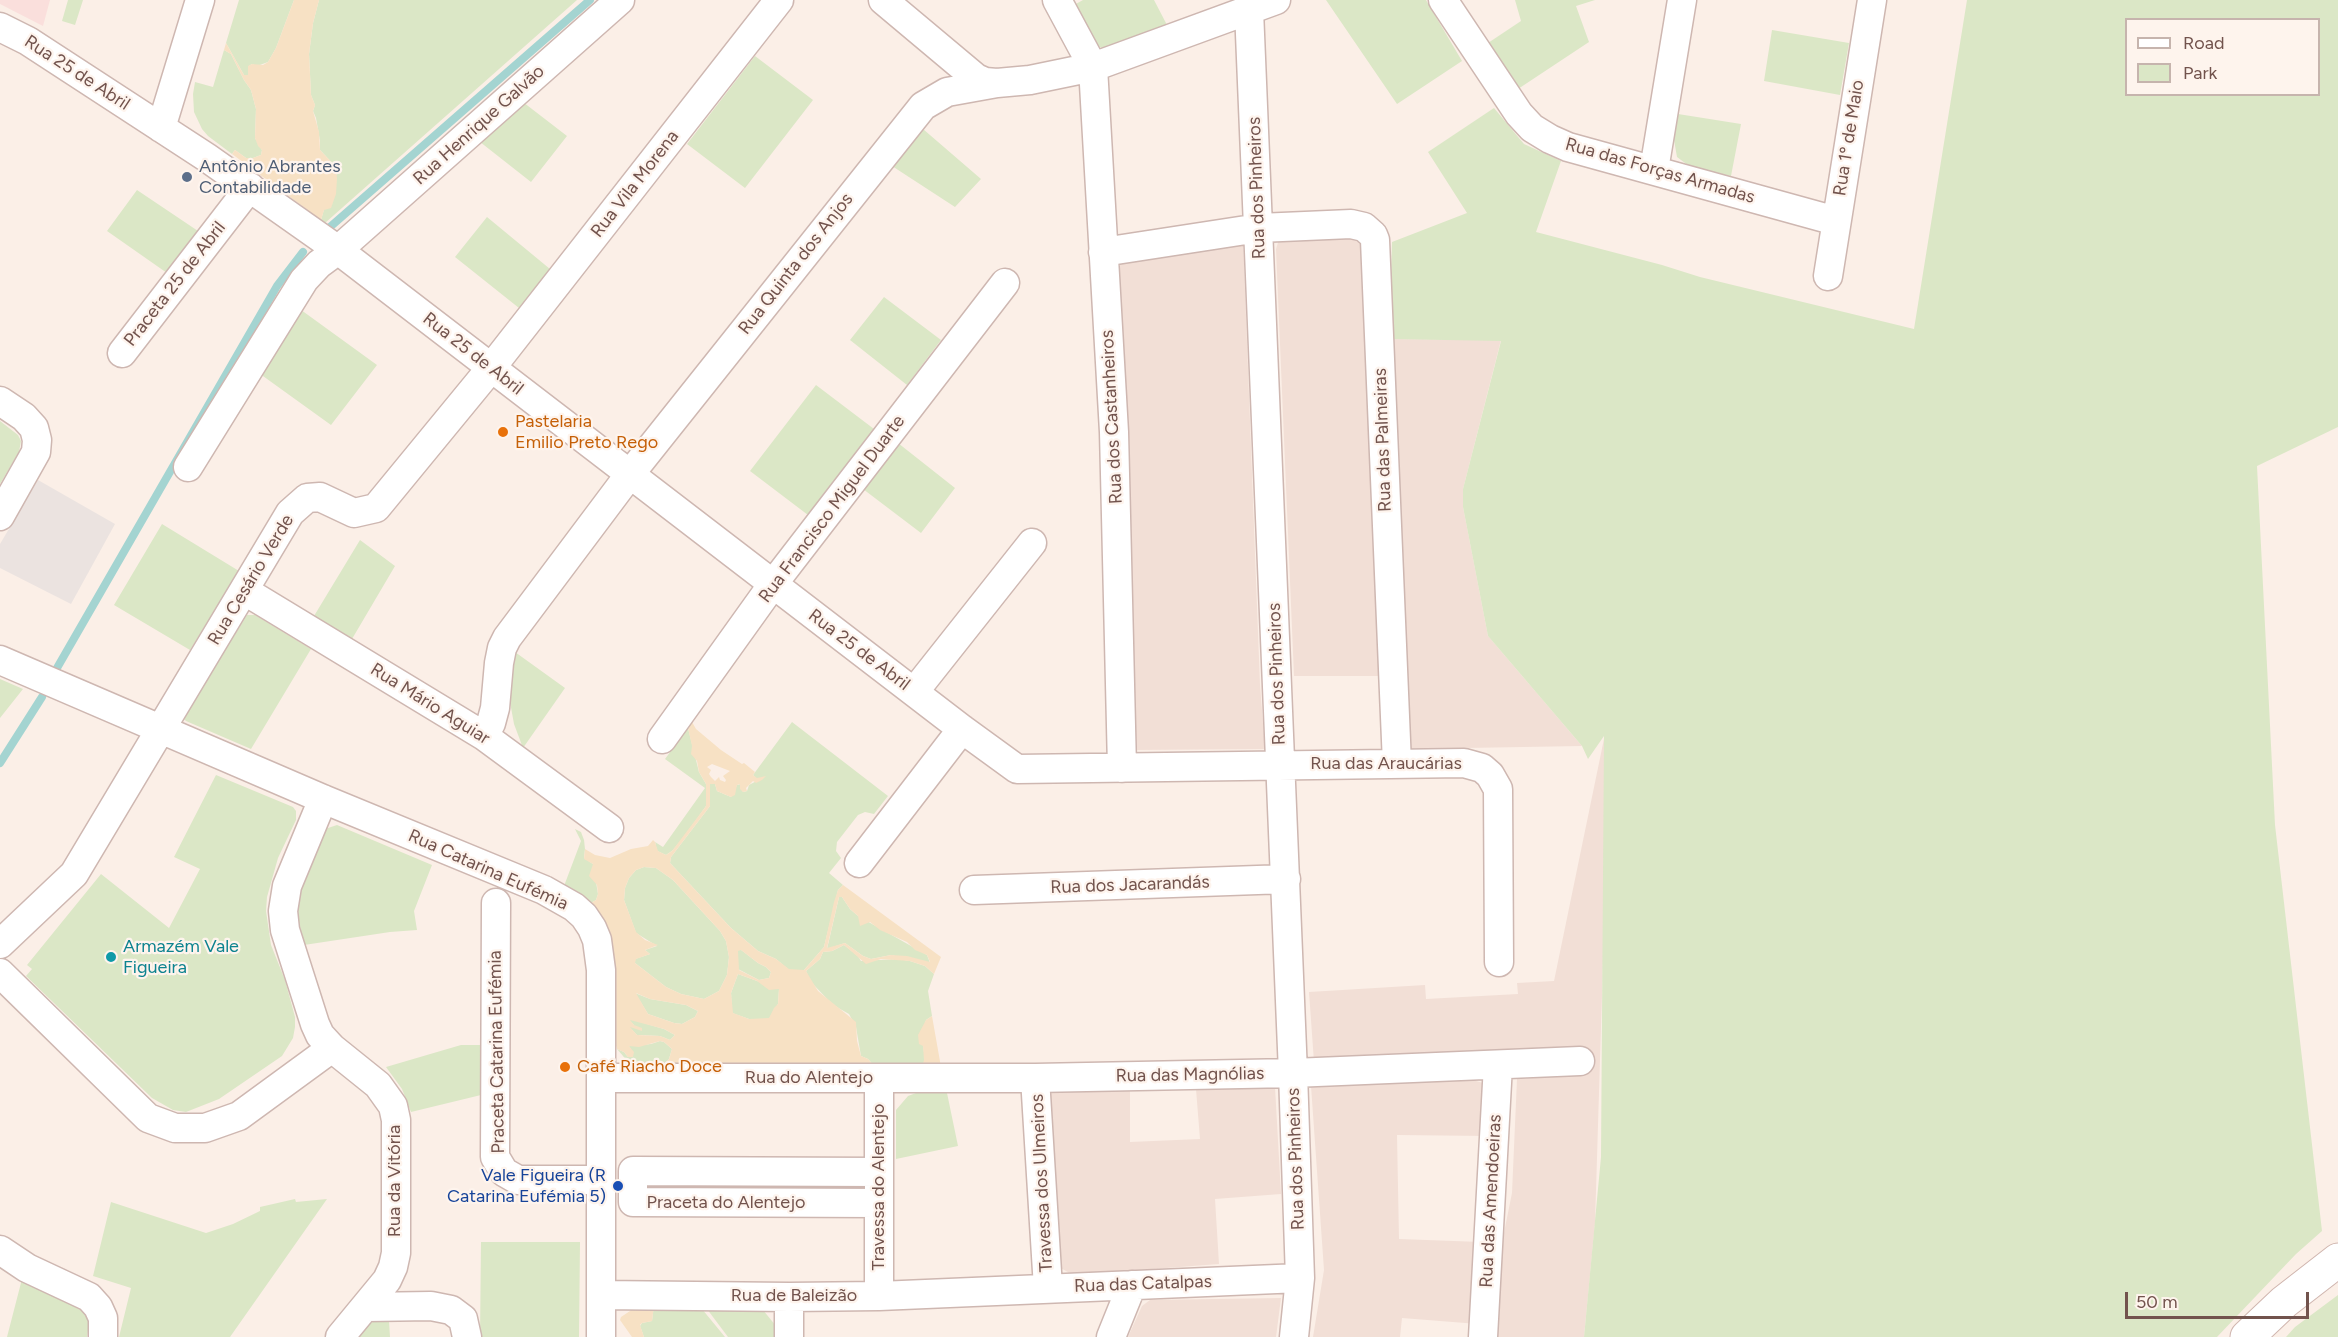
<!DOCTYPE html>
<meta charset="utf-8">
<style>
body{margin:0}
#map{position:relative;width:2338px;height:1337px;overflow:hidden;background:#fbefe7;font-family:Figtree,sans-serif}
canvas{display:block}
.legend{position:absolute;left:2125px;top:18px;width:195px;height:78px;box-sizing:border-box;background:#fef4ed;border:2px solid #c6b4ad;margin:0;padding:8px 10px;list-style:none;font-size:18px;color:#72534d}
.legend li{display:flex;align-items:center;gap:12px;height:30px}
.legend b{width:30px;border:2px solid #c6b4ad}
.scale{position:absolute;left:2125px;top:1292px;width:184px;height:27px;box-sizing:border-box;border:3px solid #72534d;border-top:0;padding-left:8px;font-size:18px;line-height:21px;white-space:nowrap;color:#72534d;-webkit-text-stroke:4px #fef4ed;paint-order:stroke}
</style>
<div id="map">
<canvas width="2338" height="1337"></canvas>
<ul class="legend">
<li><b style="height:8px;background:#fff"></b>Road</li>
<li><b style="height:16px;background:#dbe7c6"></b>Park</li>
</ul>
<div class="scale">50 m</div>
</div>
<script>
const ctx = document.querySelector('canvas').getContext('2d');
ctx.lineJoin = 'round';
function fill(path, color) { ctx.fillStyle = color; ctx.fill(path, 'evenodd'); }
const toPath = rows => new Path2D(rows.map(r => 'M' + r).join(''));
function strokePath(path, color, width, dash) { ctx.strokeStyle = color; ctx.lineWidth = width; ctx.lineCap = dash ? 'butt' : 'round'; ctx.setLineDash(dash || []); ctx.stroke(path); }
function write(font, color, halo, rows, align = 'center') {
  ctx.font = font + ' Figtree,sans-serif'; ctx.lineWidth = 4.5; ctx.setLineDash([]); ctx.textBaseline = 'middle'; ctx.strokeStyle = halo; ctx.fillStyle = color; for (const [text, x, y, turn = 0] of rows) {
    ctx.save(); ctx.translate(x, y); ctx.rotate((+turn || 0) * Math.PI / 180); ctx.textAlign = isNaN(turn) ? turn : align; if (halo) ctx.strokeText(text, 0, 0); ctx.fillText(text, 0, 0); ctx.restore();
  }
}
fill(toPath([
 [1280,236,1363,239,1388,676,1294,676,1276,249],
 [1243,237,1260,685,1265,749,1133,750,1117,255],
 [1389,339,1501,340,1463,489,1463,507,1488,636,1582,746,1406,749],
 [1605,734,1603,962,1595,1223,1584,1337,1483,1337,1512,1193,1517,1079,1535,1078,1539,1057,1314,1062,1309,992,1425,985,1426,999,1518,994,1517,983,1554,981],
 [1466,1078,1483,1083,1489,1136,1397,1135,1399,1239,1481,1242,1478,1324,1402,1318,1400,1337,1313,1337,1324,1270,1311,1086],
 [1275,1087,1281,1194,1215,1199,1219,1264,1073,1275,1059,1267,1041,1090,1130,1090,1130,1142,1200,1139,1196,1089],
 [1281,1298,1276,1337,1128,1337,1142,1306,1150,1300]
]), '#f2dfd6');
fill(toPath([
 [0,0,50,0,43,26,0,4]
]), '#fadfdc');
fill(toPath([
 [38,480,115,524,71,604,0,568,0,544]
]), '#ebe3e0');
fill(toPath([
 [68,0,83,0,75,25,62,21],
 [239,0,294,0,276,48,268,62,257,66,252,64,249,66,248,75,244,75,226,43],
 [319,0,577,0,325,223,321,220,336,167,320,150,320,141,316,118,313,111,315,105,311,95,309,54,313,23],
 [1083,0,1154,0,1167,25,1102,48,1098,46,1074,5],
 [1326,0,1426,0,1462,61,1397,104],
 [1515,0,1595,0,1576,6,1589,42,1518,89,1488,43,1521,21],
 [1967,0,2338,0,2338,427,2257,466,2275,825,2322,1231,2296,1254,2217,1337,1584,1337,1601,1157,1604,736,1588,759,1582,746,1488,636,1463,507,1463,489,1501,341,1389,339,1392,242,1467,213,1428,152,1494,108,1524,144,1561,161,1536,232,1662,265,1700,277,1914,329],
 [2126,20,2318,20,2318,94,2126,94],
 [1772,30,1849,43,1840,95,1764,81],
 [224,50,231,54,244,80,251,90,256,109,255,138,262,150,261,155,253,158,246,158,235,150,232,154,208,136,202,129,194,112,193,94,195,82,213,87],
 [755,56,813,100,745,188,687,144],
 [519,99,567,136,531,182,475,138],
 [1678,114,1741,124,1731,176,1689,166,1677,157,1674,140],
 [923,129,981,179,955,207,892,166],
 [137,190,198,231,167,273,107,231],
 [487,217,550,269,519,308,455,257],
 [884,297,941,340,907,385,850,340],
 [297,307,377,365,331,425,256,371],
 [816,385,874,429,808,515,750,471],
 [0,421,18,435,21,441,19,452,0,484],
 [898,443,955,488,921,533,863,489],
 [162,524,239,571,190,650,114,605],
 [360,540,395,566,352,639,314,616],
 [247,615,255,615,311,649,251,749,186,721,184,719,184,715],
 [515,652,565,688,523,748,514,724,510,702,509,681],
 [0,679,23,689,0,718],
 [792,722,888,796,874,814,865,812,858,815,837,842,836,851,841,858,829,873,843,885,838,890,824,947,804,970,789,970,776,959,758,951,731,928,670,863,671,857,710,806,710,784,715,784,717,791,731,797,737,785,741,784,743,792,747,791,749,785,762,778,757,779,753,775],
 [688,728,699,772,706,784,706,806,685,836,672,851,666,855,657,851,655,842,663,847,705,788,665,759],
 [216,775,293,807,296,811,296,820,278,858,267,897,266,911,271,945,285,980,295,1017,295,1027,293,1038,282,1056,219,1099,186,1112,173,1110,152,1098,26,976,32,969,27,965,101,874,169,928,200,869,174,857],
 [337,825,432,865,414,911,417,930,390,932,304,945,297,913,301,885,325,829],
 [575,829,581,832,584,840,585,849,584,858,593,864,598,894,596,900,591,903,564,886,581,841],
 [644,867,656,868,673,880,720,931,726,941,729,957,727,975,719,991,704,999,681,994,666,987,635,963,635,959,650,954,645,950,657,946,636,933,624,900,625,888,629,878,636,870],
 [839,897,842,897,850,909,858,916,927,955,930,963,891,955,871,959,863,956,845,943,827,949],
 [844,945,858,956,861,961,897,959,910,961,925,966,934,974,928,991,932,1016,926,1020,923,1045,925,1060,922,1067,875,1067,868,1059,861,1056,856,1027,849,1014,833,1005,810,981,806,971,820,959,823,952,832,951],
 [740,949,758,963,766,967,771,972,769,978,759,980,738,969,737,951],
 [738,974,779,989,778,1004,769,1019,749,1019,732,1013,731,993],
 [635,993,650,999,686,1005,698,1011,695,1017,682,1024,674,1023,648,1014],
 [630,1019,664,1029,675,1035,670,1040,660,1036,637,1035,630,1028,629,1026,634,1025,629,1021],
 [660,1041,664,1042,672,1049,669,1059,664,1064,649,1062,649,1068,629,1063,617,1049,624,1052,628,1057,633,1057,629,1046,651,1044],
 [461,1045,481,1045,481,1095,411,1112,402,1089,386,1067],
 [916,1093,947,1093,958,1146,896,1159,896,1110,908,1096],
 [295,1199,296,1202,327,1199,230,1337,119,1337,131,1288,93,1276,111,1202,206,1233,233,1224,260,1211,260,1207],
 [481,1242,580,1242,579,1337,480,1337],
 [22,1279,73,1302,86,1313,89,1325,87,1337,7,1337],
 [2338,1295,2338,1337,2286,1337,2295,1327],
 [654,1305,702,1309,725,1337,644,1337,640,1326,642,1323,652,1321],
 [707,1309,763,1310,776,1326,778,1337,728,1337],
 [377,1321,389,1321,390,1337,353,1337,369,1323]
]), '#dbe7c6');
fill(toPath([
 [294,0,319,0,313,23,309,54,311,95,315,105,313,111,319,132,320,150,336,167,337,179,336,194,331,208,324,210,321,220,232,154,235,150,246,158,253,158,261,155,262,150,258,146,255,138,256,109,251,90,244,80,231,54,224,50,226,43,244,75,248,75,248,66,252,64,263,65,268,62,276,48],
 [692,722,696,729,721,750,742,764,744,763,755,772,753,775,757,778,766,776,762,780,756,783,753,781,746,788,747,791,743,792,740,789,740,784,737,785,735,795,731,797,717,791,715,784,710,784,710,806,671,857,670,863,731,928,758,951,776,959,789,969,804,970,824,947,834,902,838,890,843,885,941,957,934,974,925,966,910,961,881,959,866,964,844,945,832,951,823,952,820,959,806,971,818,991,856,1022,857,1041,861,1056,868,1059,875,1067,649,1068,649,1061,662,1062,665,1064,669,1059,672,1049,664,1042,660,1041,639,1047,629,1046,634,1052,633,1057,628,1057,624,1052,617,1049,614,1039,613,944,608,930,591,903,596,900,598,894,597,885,589,876,593,864,584,859,585,849,595,855,610,858,631,849,648,846,653,840,655,842,658,851,666,855,672,851,706,806,706,784,699,772,697,761,691,754,692,746,688,728],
 [712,764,730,771,723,776,726,780,725,782,720,780,719,777,715,781,711,777,709,774,711,770,707,767],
 [644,867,656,868,673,880,720,931,726,941,729,957,727,975,719,991,704,999,681,994,666,987,635,963,636,959,650,954,645,950,658,945,645,940,636,932,624,900,625,888,629,878,636,870],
 [839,897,842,897,850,909,858,916,860,926,870,922,880,930,907,942,915,950,927,955,930,962,907,956,891,955,871,959,863,956,845,943,827,948],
 [741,950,758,963,766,967,771,972,769,978,759,980,739,970,738,951],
 [738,974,757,981,769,990,779,989,778,1004,774,1008,769,1018,749,1019,733,1013,731,993],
 [636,993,650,999,686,1005,698,1011,695,1017,682,1024,674,1023,648,1014],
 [630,1020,664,1029,675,1035,670,1040,660,1036,637,1035,630,1027,642,1031,642,1028,634,1025],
 [932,1016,941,1067,922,1067,924,1060,923,1046,919,1044,918,1035,926,1020],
 [654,1305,652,1321,642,1323,640,1325,644,1337,632,1337,620,1320,621,1317,636,1307]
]), '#f7e1c4');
strokePath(toPath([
 [330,227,590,0],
 [57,668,277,286,303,252],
 [0,763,42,697]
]), '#a4d4d1', 8);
const street = toPath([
 [883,0,976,78,985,82,997,83],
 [1057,0,1093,67,1114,432,1122,768],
 [1443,0,1519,114,1532,128,1550,139,1568,147,1836,221],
 [1249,10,1293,1073,1300,1278,1294,1337],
 [0,27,28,41,206,157,338,250,962,729,1017,769,1464,763,1482,768,1490,775,1498,789,1499,962],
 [161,128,200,0],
 [1654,170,1682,0],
 [1103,252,1259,228,1351,224,1364,227,1373,235,1375,240,1397,764],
 [1828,276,1872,0],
 [122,353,250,187],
 [0,401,24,417,34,428,37,440,36,452,0,516],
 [188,467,304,280,319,264,338,250,620,0],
 [245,591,484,736,609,828],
 [0,660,323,799,544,890,574,907,584,916,592,928,597,940,601,970,601,1337],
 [914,692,1032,543],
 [484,736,491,723,495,708,499,663,502,648,507,638,630,474,923,106,947,92,997,83,1030,80,1093,67,1276,0],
 [662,739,773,584,1005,283],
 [323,799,287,886,283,911,285,930,315,1024,320,1035,332,1048,378,1085,393,1106,396,1120,396,1253,393,1267,387,1280,340,1337],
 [859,863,962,729],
 [974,890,1286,879],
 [496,903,495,1157,504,1172,518,1180,601,1180],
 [0,944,74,874,290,513,307,498,320,497,354,513,376,508,491,368,779,0],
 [0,973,148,1118,175,1128,205,1128,239,1116,332,1048],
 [601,1078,1035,1078,1293,1073,1580,1061],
 [879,1078,879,1296],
 [1035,1078,1048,1288],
 [879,1172,633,1171,633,1202,879,1203],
 [0,1250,27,1268,89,1297,98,1307,103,1318,103,1337],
 [601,1295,789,1297,879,1296,1300,1278],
 [789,1297,789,1337],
 [366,1307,431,1306,451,1310,463,1319,467,1337],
 [1111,1337,1132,1285],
 [1483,1337,1498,1065]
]);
const secondary = toPath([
 [2247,1337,2284,1302,2338,1260]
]);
strokePath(street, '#ceb7b1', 31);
strokePath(secondary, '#d0b6af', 35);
strokePath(street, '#fff', 28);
strokePath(secondary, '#fff', 33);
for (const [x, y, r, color] of [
 [187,177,6,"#5c6f8a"],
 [503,432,6,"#e8710a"],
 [111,957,6,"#0f9aa8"],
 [565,1067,6,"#e8710a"],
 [618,1186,6,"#1a4fb4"]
]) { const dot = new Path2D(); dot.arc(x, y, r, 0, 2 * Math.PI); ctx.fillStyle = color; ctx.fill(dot); strokePath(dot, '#fef4ed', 2); }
write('18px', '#72534d', '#fef4ed', [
 ["Rua 25 de Abril",77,73,33],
 ["Rua Henrique Galvão",479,125,-42],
 ["Rua 1º de Maio",1849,138,-81],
 ["Rua das Forças Armadas",1660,171,16],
 ["Rua Vila Morena",635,184,-52],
 ["Rua dos Pinheiros",1257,188,-92],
 ["Rua Quinta dos Anjos",796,264,-52],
 ["Praceta 25 de Abril",175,284,-52],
 ["Rua 25 de Abril",473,354,38],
 ["Rua dos Castanheiros",1112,417,-93],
 ["Rua das Palmeiras",1383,440,-92],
 ["Rua Francisco Miguel Duarte",832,509,-53],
 ["Rua Cesário Verde",251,580,-59],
 ["Rua 25 de Abril",859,650,37],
 ["Rua dos Pinheiros",1277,674,-92],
 ["Rua Mário Aguiar",430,704,32],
 ["Rua das Araucárias",1386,764],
 ["Rua Catarina Eufémia",488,870,24],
 ["Rua dos Jacarandás",1130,885,-2],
 ["Praceta Catarina Eufémia",497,1052,-91],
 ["Rua das Magnólias",1190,1075,-1],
 ["Rua do Alentejo",809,1078],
 ["Rua dos Pinheiros",1296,1159,-92],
 ["Rua da Vitória",395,1181,-90],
 ["Travessa dos Ulmeiros",1042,1183,-93],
 ["Travessa do Alentejo",879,1187,-90],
 ["Rua das Amendoeiras",1491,1201,-87],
 ["Praceta do Alentejo",726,1203],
 ["Rua das Catalpas",1143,1284,-2],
 ["Rua de Baleizão",794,1296]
]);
write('18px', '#4e5e75', '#fef4ed', [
 ["Antônio Abrantes",199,167],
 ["Contabilidade",199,188]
], 'left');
write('18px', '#c56008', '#fef4ed', [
 ["Pastelaria",515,422],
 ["Emilio Preto Rego",515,443],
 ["Café Riacho Doce",577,1067]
], 'left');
write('18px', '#0d838f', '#fef4ed', [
 ["Armazém Vale",123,947],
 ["Figueira",123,968]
], 'left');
write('18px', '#164399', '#fef4ed', [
 ["Vale Figueira (R",606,1176],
 ["Catarina Eufémia 5)",606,1197]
], 'right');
</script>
